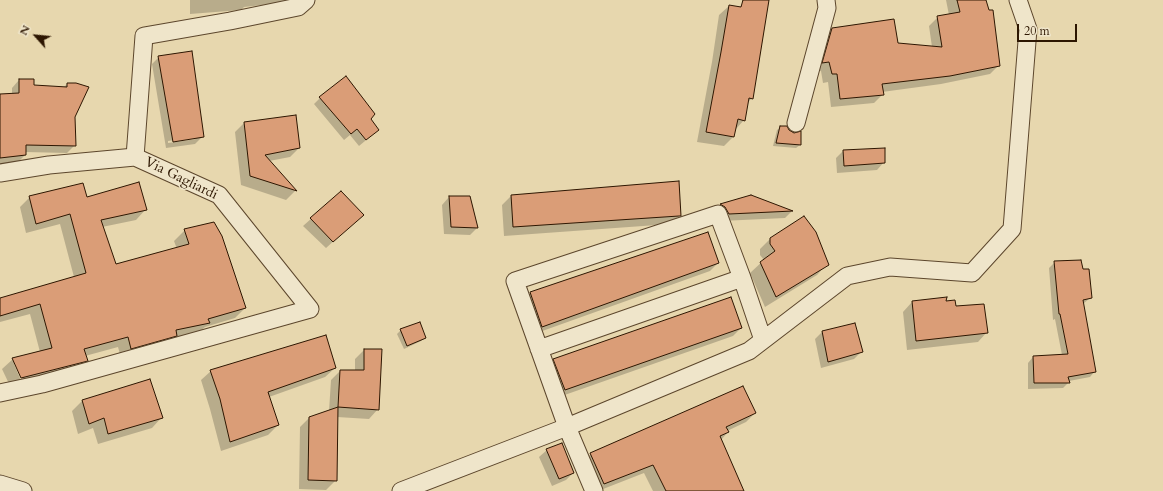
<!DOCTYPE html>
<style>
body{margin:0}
#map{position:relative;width:1163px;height:491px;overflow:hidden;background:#e7d7ae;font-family:Cardo,serif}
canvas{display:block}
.north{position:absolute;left:16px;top:16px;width:40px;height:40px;-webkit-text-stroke:3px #efe5ca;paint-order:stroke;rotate:297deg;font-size:11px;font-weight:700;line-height:16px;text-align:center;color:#2d1601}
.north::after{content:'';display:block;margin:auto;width:14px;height:18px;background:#2d1601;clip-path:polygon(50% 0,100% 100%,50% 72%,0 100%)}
.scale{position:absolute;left:1017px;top:24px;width:60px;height:18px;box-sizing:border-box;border:2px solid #2d1601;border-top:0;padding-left:5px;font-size:12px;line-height:14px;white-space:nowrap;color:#2d1601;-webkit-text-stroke:3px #efe5ca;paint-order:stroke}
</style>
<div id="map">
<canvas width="1163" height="491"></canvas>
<div class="north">N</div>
<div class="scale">20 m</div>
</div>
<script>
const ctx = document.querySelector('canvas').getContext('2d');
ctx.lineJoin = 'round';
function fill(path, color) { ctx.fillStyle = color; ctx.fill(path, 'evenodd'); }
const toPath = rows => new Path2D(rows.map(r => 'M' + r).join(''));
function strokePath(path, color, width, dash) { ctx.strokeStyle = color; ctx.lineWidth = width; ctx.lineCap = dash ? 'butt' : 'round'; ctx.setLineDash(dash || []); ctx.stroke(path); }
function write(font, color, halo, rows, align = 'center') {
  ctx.font = font + ' Cardo,serif'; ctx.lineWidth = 3; ctx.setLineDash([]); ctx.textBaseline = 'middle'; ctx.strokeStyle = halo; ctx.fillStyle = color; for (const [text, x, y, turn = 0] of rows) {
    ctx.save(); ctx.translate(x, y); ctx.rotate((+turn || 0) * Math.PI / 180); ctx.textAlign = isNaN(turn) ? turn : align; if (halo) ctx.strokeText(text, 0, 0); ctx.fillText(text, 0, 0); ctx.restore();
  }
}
fill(toPath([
 [190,0,285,0,281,3,244,7,241,10,190,14],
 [946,0,985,0,999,65,990,74,941,84,882,92,883,94,874,103,831,107,828,82,823,83,821,71,814,72,823,38,832,29,897,44,932,47,929,26,938,17,949,15],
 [729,6,752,98,747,103,744,120,735,130,733,137,724,146,697,142,712,62,719,15],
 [159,57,203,136,195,144,166,148,152,64],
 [196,137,196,139,168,143,168,141],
 [19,80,33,86,63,88,67,84,74,117,75,145,67,153,25,152,25,155,18,162,0,164,0,95,12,94,12,88],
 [320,98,369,119,371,136,359,146,350,135,344,140,314,104],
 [244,123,299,148,290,157,269,161,295,191,286,200,241,185,235,132],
 [781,127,800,145,796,148,773,146,777,130],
 [843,151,884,162,877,170,837,173,836,158],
 [341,192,355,222,326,248,303,226],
 [511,196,680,215,671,224,504,236,502,205],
 [751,196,792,211,785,218,721,221,714,212,721,205],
 [30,197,86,198,146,209,136,220,102,227,115,265,177,249,174,241,185,230,245,308,235,318,205,327,198,333,174,338,166,346,121,358,118,347,85,356,87,360,76,371,11,388,2,369,13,359,40,352,30,314,0,322,0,299,74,277,60,224,26,233,20,207],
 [14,364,16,364,24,382,22,383],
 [449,197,469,197,477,228,470,235,444,234,442,205],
 [708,234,718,263,710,271,534,334,522,301,530,293],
 [771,238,827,264,817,275,765,307,750,273,764,260,760,255,760,249],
 [1055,262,1090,298,1083,304,1095,371,1090,377,1069,381,1069,382,1063,388,1028,389,1028,363,1033,357,1062,355,1055,319,1053,320,1049,268],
 [912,302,945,302,955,307,987,332,978,342,907,350,903,312],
 [854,324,861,352,854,359,821,368,815,339,822,332],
 [741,328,733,336,556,398,546,368,554,360],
 [401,330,425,338,421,341,404,349,397,334],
 [364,350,381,350,378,409,369,419,337,417,336,480,326,490,299,489,300,427,309,418,329,411,331,380,340,371,355,371,355,359],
 [335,368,325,377,269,397,278,425,268,435,221,451,210,409,201,380,211,371],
 [82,401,162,417,152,428,98,444,93,428,78,434,72,411],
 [755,413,746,422,727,431,728,432,721,440,743,491,653,491,644,473,598,491,582,462,591,454],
 [547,450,573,473,566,480,552,486,539,457]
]), '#0003');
const building = toPath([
 [743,0,769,0,753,99,749,98,745,121,738,119,734,137,706,132,721,52,729,5,741,7,743,0],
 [957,0,986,0,989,10,993,10,1000,66,950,76,882,84,884,95,840,99,837,74,832,74,829,62,822,63,832,28,894,19,898,43,942,47,937,16,960,12,957,0],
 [192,51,204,137,173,142,158,56,192,51],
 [346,76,375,114,371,119,379,130,366,140,357,129,351,134,319,97,346,76],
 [19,79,34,79,34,85,67,87,67,83,76,83,89,87,75,117,76,146,26,145,26,155,0,158,0,94,19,93,19,79],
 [296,115,300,148,265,155,297,191,250,176,244,122,296,115],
 [780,126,787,126,789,130,794,133,801,131,801,145,776,143,780,126],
 [885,148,885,163,844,166,843,150,885,148],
 [679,181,681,216,679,216,513,227,511,195,679,181],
 [139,182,147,210,101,220,116,264,189,244,184,229,214,222,222,236,246,308,208,319,210,323,176,330,177,336,131,349,128,337,84,349,88,361,21,378,12,358,52,348,40,304,0,316,0,298,86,273,70,214,36,224,29,196,83,183,87,197,139,182],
 [341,191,364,215,333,242,310,218,341,191],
 [751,195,793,211,729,214,725,207,720,204,751,195],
 [449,196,470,196,478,228,451,227,449,196],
 [804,216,816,232,829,265,776,297,760,262,775,251,770,244,770,238,804,216],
 [708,232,719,263,542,327,530,292,708,232],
 [1081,260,1083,269,1089,269,1092,298,1083,300,1096,372,1068,377,1070,383,1034,383,1033,356,1068,354,1060,314,1059,314,1054,261,1081,260],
 [731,297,742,328,565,390,553,359,731,297],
 [947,297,946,301,955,300,956,306,984,304,988,333,916,341,912,301,947,297],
 [420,322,426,338,407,346,400,329,420,322],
 [855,323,863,352,828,362,822,331,855,323],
 [326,335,336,368,268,392,279,425,230,442,220,399,210,370,326,335],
 [364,349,382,349,379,410,338,407,337,481,308,480,309,417,338,407,340,370,364,370,364,349],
 [150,379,163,418,108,434,104,418,89,424,82,400,150,379],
 [743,386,756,413,726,427,729,432,720,436,744,491,666,491,653,465,604,484,590,453,743,386],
 [562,443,574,473,559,479,546,449,562,443]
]);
fill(building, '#da9d77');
strokePath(building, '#2d1601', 1);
const minor = toPath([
 [796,123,827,8,826,0],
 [135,157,144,36,230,21,298,7,306,0],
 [0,173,49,165,135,157,219,195,310,309,42,384,0,393],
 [539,349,742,278],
 [0,484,23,491],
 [401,491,567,427,749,351,847,276,890,267,972,273,1012,229,1028,29,1018,0],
 [594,491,567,427,515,281,718,214,742,278,763,340]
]);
strokePath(minor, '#5c462c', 19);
strokePath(minor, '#efe5ca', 17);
write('14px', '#2d1601', '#efe5ca', [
 ["Via Gagliardi",181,179,26]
]);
</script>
